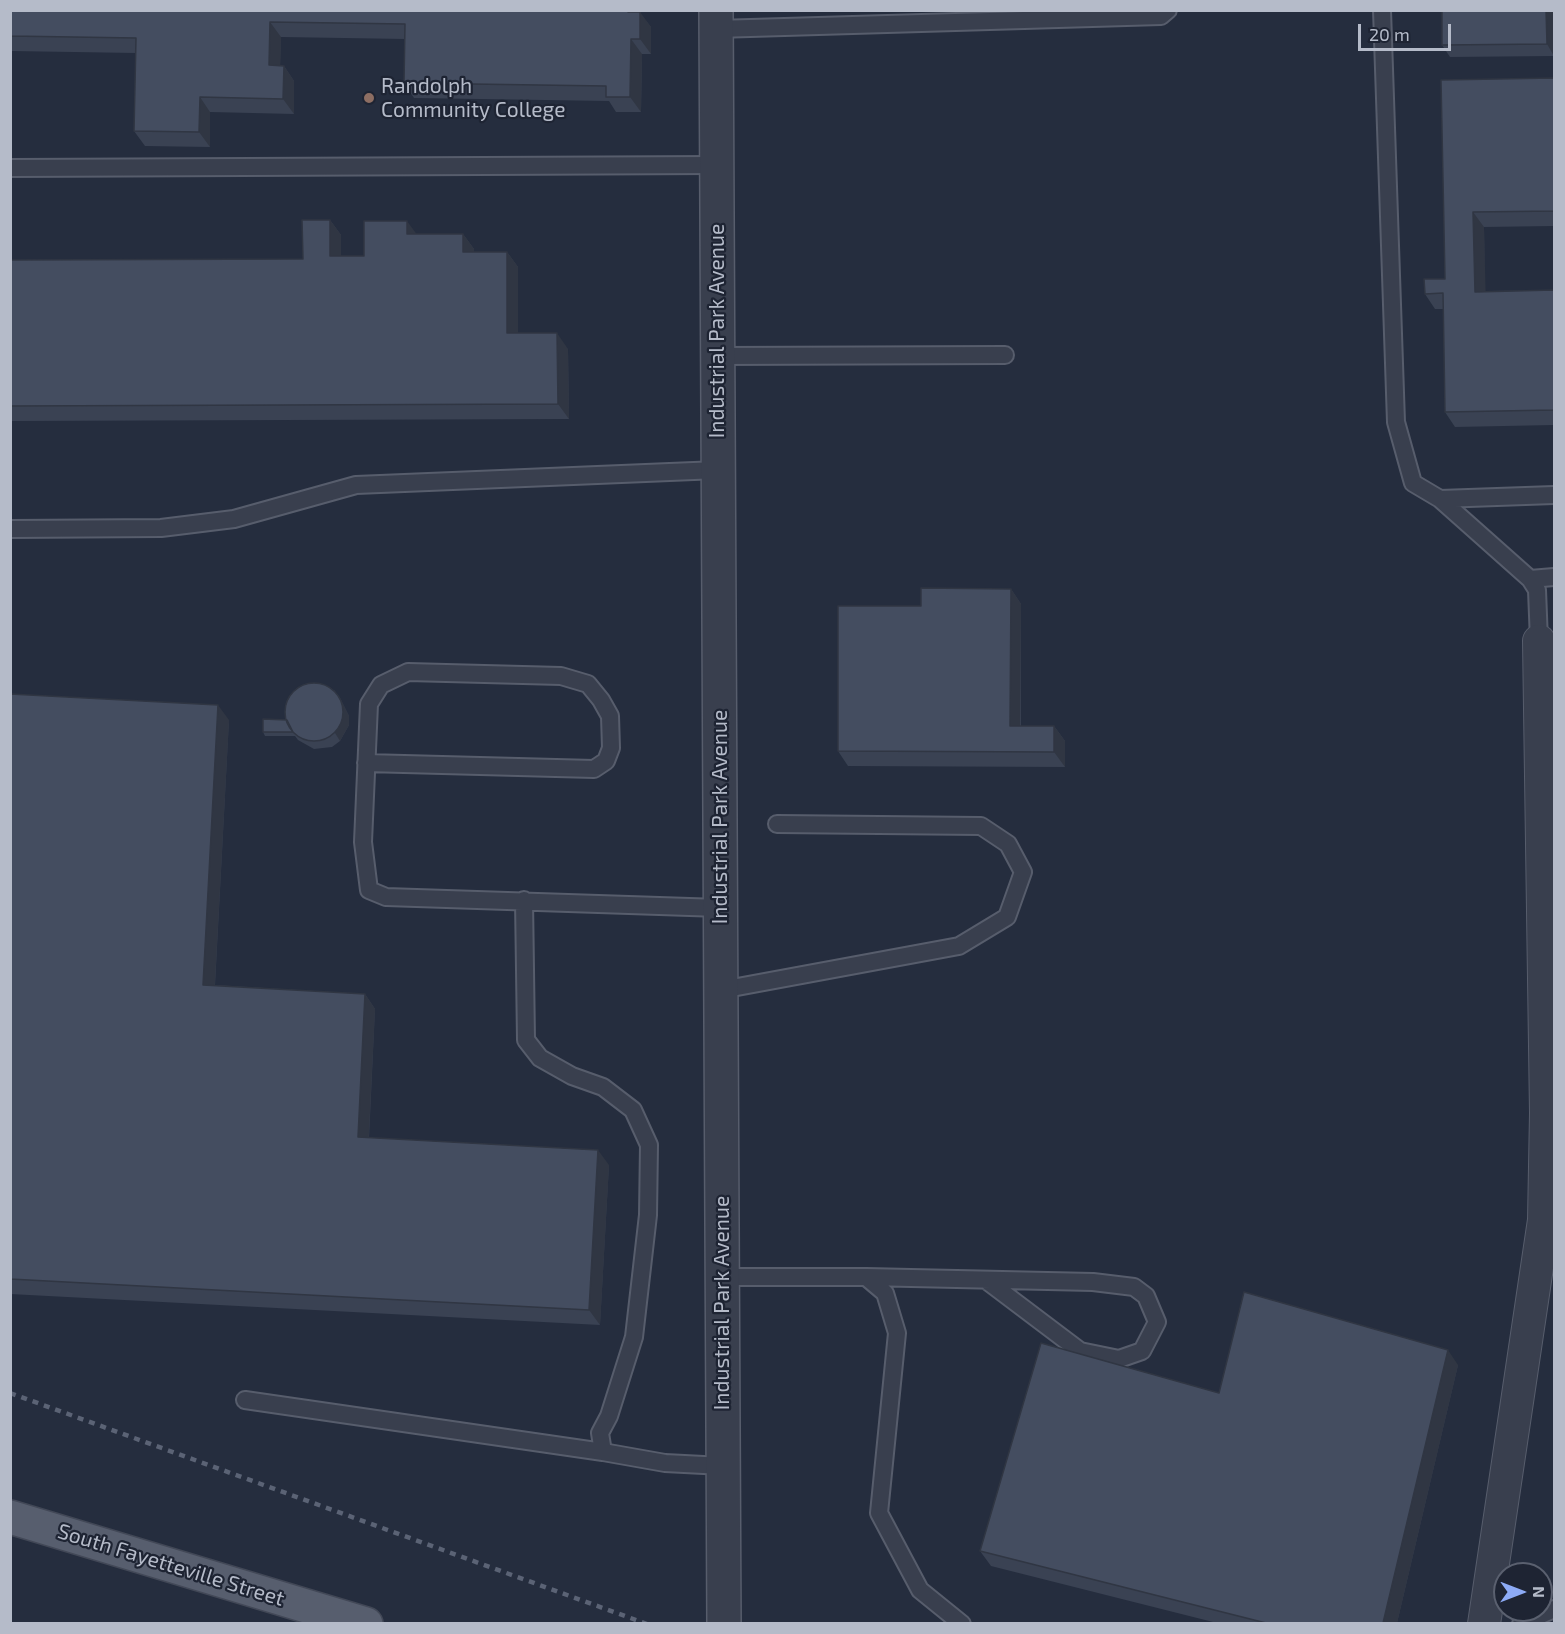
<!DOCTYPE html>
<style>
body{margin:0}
#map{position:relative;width:1565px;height:1634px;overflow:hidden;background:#252d3e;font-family:"Exo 2",sans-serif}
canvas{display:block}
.frame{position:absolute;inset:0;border:12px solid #b5bbc9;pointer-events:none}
.north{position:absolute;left:1493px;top:1562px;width:60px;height:60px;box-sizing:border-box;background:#1e2433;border:2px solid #5a606f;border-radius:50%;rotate:90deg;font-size:16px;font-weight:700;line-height:24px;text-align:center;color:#b5bbc9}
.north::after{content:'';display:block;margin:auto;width:21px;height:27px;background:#8dabf6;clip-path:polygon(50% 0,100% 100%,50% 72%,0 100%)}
.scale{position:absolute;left:1358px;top:24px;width:93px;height:27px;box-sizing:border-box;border:3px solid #b5bbc9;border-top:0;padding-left:8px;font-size:18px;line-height:21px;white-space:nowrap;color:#b5bbc9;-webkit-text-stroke:4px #1e2433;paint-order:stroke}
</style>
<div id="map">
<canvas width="1565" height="1634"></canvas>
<div class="frame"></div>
<div class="north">N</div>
<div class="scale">20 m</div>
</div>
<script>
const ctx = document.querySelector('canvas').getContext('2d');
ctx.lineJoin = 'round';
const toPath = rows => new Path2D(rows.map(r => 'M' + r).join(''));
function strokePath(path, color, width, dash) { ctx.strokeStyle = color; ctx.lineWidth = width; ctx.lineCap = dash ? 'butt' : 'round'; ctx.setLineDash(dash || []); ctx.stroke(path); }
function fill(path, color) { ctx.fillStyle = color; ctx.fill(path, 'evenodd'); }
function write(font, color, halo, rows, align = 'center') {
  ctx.font = font + ' "Exo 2",sans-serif'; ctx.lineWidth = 4.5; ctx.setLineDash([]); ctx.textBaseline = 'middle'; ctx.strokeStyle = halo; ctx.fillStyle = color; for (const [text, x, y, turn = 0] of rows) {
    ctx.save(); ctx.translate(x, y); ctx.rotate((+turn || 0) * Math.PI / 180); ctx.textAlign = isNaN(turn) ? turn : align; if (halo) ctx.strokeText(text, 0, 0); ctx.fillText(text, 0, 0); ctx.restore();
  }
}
const service = toPath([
 [1382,10,1396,422,1413,483,1440,499,1530,579,1537,590,1539,641],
 [716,29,1161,16,1168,10],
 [10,168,717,165],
 [718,356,1005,355],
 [1440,499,1554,495],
 [11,529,161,528,234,519,356,485,718,470],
 [1530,579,1554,577],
 [366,763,594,769,606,761,611,748,610,716,601,700,588,684,561,676,408,672,381,685,369,704,363,842,369,890,386,897,720,908],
 [524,900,526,1040,540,1058,572,1076,603,1087,633,1110,649,1145,648,1215,634,1337,609,1416,600,1433,603,1452,665,1463,723,1466],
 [721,990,959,946,1007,917,1023,872,1008,844,981,826,777,824],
 [722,1277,866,1277,885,1293,897,1333,879,1513,920,1590,962,1624],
 [866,1277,1093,1282,1134,1287,1146,1296,1157,1322,1142,1351,1119,1359,1080,1351,986,1280],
 [245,1400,603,1452],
 [1521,1624,1554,1609]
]);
const minor = toPath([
 [1484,1624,1544,1220,1546,1113,1539,641]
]);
const tertiary = toPath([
 [716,10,724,1624]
]);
const primary = toPath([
 [10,1517,366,1624]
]);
strokePath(service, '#575d6c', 20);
strokePath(minor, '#575d6c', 34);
strokePath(tertiary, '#575d6c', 36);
strokePath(primary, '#424857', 36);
strokePath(service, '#393f4e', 16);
strokePath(minor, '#393f4e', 32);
strokePath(tertiary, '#393f4e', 33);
strokePath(primary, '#575e6e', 33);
strokePath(toPath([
 [10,1393,647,1624]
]), '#5b6375', 4.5, [6, 6]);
fill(toPath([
 [10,10,639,12,651,27,651,54,642,54,641,112,616,112,609,101,414,98,404,83,405,39,281,37,280,65,284,66,294,81,294,114,210,112,210,147,145,146,134,131,136,53,10,51],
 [1554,10,1554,56,1450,57,1442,45],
 [1554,78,1554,226,1484,227,1485,291,1554,290,1554,425,1455,427,1445,412,1443,309,1435,309,1425,294,1445,279,1441,80],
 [330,220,341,235,341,256,364,256,417,234,463,234,474,249,474,252,507,252,518,267,518,333,568,349,569,419,10,421,10,260,303,259],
 [1011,589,1021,604,1021,726,1054,726,1065,741,1065,767,848,766,838,751,921,606],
 [334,690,340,698,349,716,349,725,340,741,332,747,314,749,298,740,295,736,265,736,263,732,287,720],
 [10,694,229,720,215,985,365,994,375,1009,369,1138,609,1165,600,1325,10,1294],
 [1458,1365,1397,1623,1217,1623,991,1566,980,1551,1219,1393]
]), '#3a4253');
fill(toPath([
 [1546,10,1554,10,1554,56,1547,44],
 [640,12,651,27,651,54,640,39],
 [270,22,281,37,280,80,269,65],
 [631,39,642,54,641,112,630,97],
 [284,66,294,81,294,114,283,99],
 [200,97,210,112,210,147,199,132],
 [1473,212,1484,227,1486,307,1475,292],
 [330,220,341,235,341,271,330,256],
 [407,221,418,236,407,234],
 [463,234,474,249,474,267,463,252],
 [507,252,518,267,518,349,507,333],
 [557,333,568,349,569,419,558,404],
 [1011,589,1021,604,1020,741,1010,726],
 [334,690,340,698,349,716,349,725,340,741,335,733],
 [218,705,229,720,214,1000,203,985],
 [1054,726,1065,741,1065,767,1054,752],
 [365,994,375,1009,368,1152,358,1137],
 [598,1150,609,1165,600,1325,589,1310],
 [1448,1350,1458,1365,1397,1623,1383,1623]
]), '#303643');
const building = toPath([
 [10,10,628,10,628,12,640,12,640,39,631,39,630,97,606,97,606,86,404,83,405,24,270,22,269,65,284,66,283,99,200,97,199,132,134,131,136,38,10,36,10,10],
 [1442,10,1546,10,1547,44,1442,45,1442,10],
 [1554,78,1554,211,1473,212,1475,292,1554,290,1554,410,1445,412,1443,293,1425,294,1424,279,1445,279,1441,80,1554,78],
 [302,220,330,220,330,256,364,256,364,221,407,221,407,234,463,234,463,252,507,252,507,333,557,333,558,404,10,406,10,260,303,259,302,220],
 [921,588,1011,589,1010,726,1054,726,1054,752,838,751,838,606,921,606,921,588],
 '285 712a29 29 0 1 1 58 0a29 29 0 1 1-58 0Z',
 [10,694,218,705,203,985,365,994,358,1137,598,1150,589,1310,10,1279,10,694],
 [263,719,287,720,293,732,263,732,263,719],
 [1244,1292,1448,1350,1383,1623,1266,1623,980,1551,1041,1343,1219,1393,1244,1292]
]);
fill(building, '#444d60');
strokePath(building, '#303643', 1.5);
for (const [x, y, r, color] of [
 [369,98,6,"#8d6e63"]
]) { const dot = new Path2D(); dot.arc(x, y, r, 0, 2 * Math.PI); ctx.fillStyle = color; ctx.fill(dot); strokePath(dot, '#1e2433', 2); }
write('21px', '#b5bbc9', '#1e2433', [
 ["Randolph",381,86],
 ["Community College",381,110]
], 'left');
write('21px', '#b5bbc9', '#1e2433', [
 ["Industrial Park Avenue",717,331,-90],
 ["Industrial Park Avenue",720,817,-90],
 ["Industrial Park Avenue",722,1303,-90],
 ["South Fayetteville Street",171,1565,17]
]);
</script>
